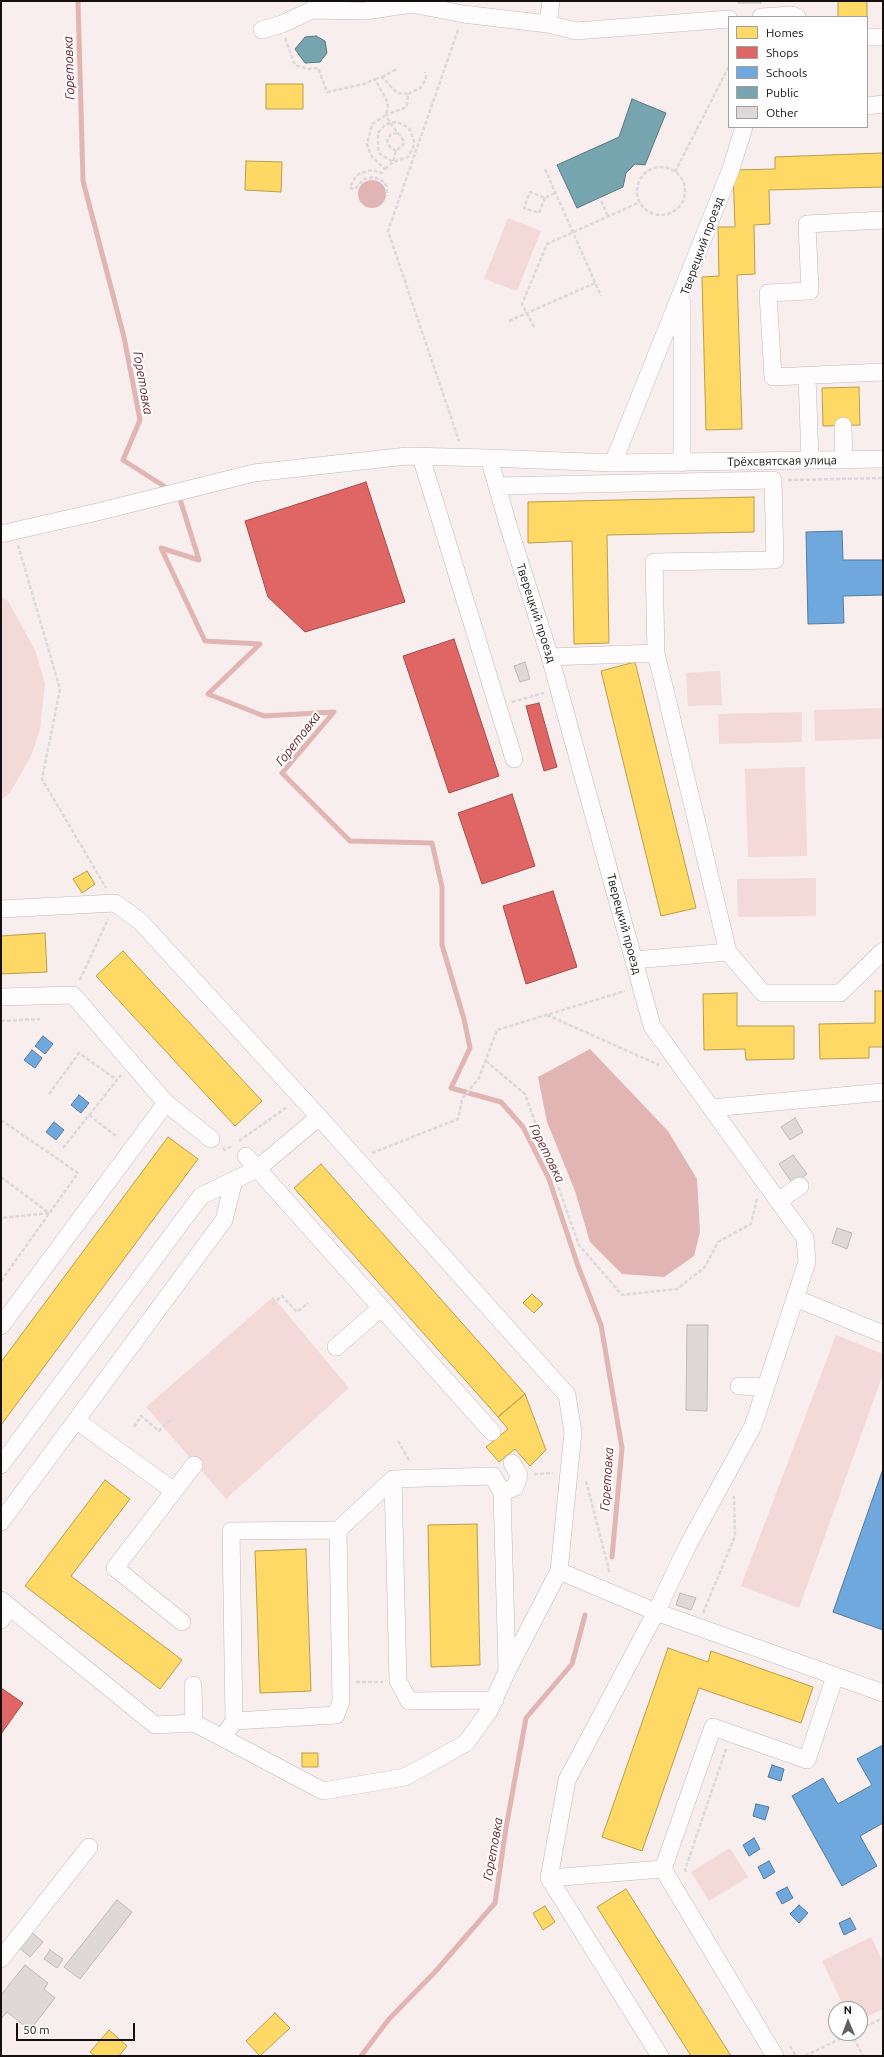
<!DOCTYPE html>
<meta charset="utf-8">
<style>
body{margin:0}
#map{position:relative;width:884px;height:2057px;overflow:hidden;background:#f8eeee;font-family:Ubuntu,sans-serif}
canvas{display:block}
.frame{position:absolute;inset:0;border:2px solid #151010;pointer-events:none}
.legend{position:absolute;left:728px;top:16px;width:140px;height:112px;box-sizing:border-box;background:#fff;border:1px solid #a19f9f;margin:0;padding:5px 7px;list-style:none;font-size:12px;color:#151010}
.legend li{display:flex;align-items:center;gap:8px;height:20px}
.legend b{width:20px;border:1px solid #a19f9f}
.north{position:absolute;left:828px;top:2001px;width:40px;height:40px;box-sizing:border-box;background:#fff;border:1px solid #a19f9f;border-radius:50%;rotate:359deg;font-size:11px;font-weight:700;line-height:16px;text-align:center;color:#151010}
.north::after{content:'';display:block;margin:auto;width:14px;height:18px;background:#645e5e;clip-path:polygon(50% 0,100% 100%,50% 72%,0 100%)}
.scale{position:absolute;left:16px;top:2023px;width:119px;height:18px;box-sizing:border-box;border:2px solid #151010;border-top:0;padding-left:5px;font-size:12px;line-height:14px;white-space:nowrap;color:#151010;-webkit-text-stroke:3px #fff;paint-order:stroke}
</style>
<div id="map">
<canvas width="884" height="2057"></canvas>
<div class="frame"></div>
<ul class="legend">
<li><b style="height:11px;background:#ffd966"></b>Homes</li>
<li><b style="height:11px;background:#e06666"></b>Shops</li>
<li><b style="height:11px;background:#6fa8dc"></b>Schools</li>
<li><b style="height:11px;background:#76a5af"></b>Public</li>
<li><b style="height:11px;background:#dfd8d8"></b>Other</li>
</ul>
<div class="north">N</div>
<div class="scale">50 m</div>
</div>
<script>
const ctx = document.querySelector('canvas').getContext('2d');
ctx.lineJoin = 'round';
function fill(path, color) { ctx.fillStyle = color; ctx.fill(path, 'evenodd'); }
const toPath = rows => new Path2D(rows.map(r => 'M' + r).join(''));
function strokePath(path, color, width, dash) { ctx.strokeStyle = color; ctx.lineWidth = width; ctx.lineCap = dash ? 'butt' : 'round'; ctx.setLineDash(dash || []); ctx.stroke(path); }
function write(font, color, halo, rows, align = 'center') {
  ctx.font = font + ' Ubuntu,sans-serif'; ctx.lineWidth = 4; ctx.setLineDash([]); ctx.textBaseline = 'middle'; ctx.strokeStyle = halo; ctx.fillStyle = color; for (const [text, x, y, turn = 0] of rows) {
    ctx.save(); ctx.translate(x, y); ctx.rotate((+turn || 0) * Math.PI / 180); ctx.textAlign = isNaN(turn) ? turn : align; if (halo) ctx.strokeText(text, 0, 0); ctx.fillText(text, 0, 0); ctx.restore();
  }
}
fill(toPath([
 [508,218,541,231,517,291,484,279],
 [1,597,8,601,35,650,45,684,40,729,31,756,10,793,1,800],
 [720,671,722,705,688,706,686,673],
 [883,708,883,739,815,741,814,710],
 [802,712,802,742,719,744,718,714],
 [805,767,807,856,748,857,745,769],
 [816,878,816,916,738,917,737,879],
 [273,1297,349,1388,226,1499,146,1407],
 [836,1335,883,1354,883,1374,799,1608,741,1586],
 [730,1848,748,1877,709,1901,691,1872],
 [871,1937,883,1962,883,2009,860,2020,860,2009,845,2009,822,1961]
]), '#f4d9d9');
fill(toPath([
 '358 194a14 14 0 1 1 28 0a14 14 0 1 1-28 0Z',
 [590,1049,668,1131,697,1179,700,1232,694,1256,664,1277,622,1274,590,1242,575,1191,547,1122,538,1077]
]), '#e2b5b5');
const homes = toPath([
 [838,1,867,1,867,23,867,17,838,17,838,1],
 [266,84,303,84,303,109,266,109,266,84],
 [883,153,883,187,769,190,770,224,754,225,755,274,737,275,742,429,706,430,702,277,719,276,718,227,735,227,733,170,775,169,775,157,883,153],
 [246,161,282,162,281,192,245,190,246,161],
 [859,387,860,425,823,426,822,388,859,387],
 [754,497,754,532,607,535,609,643,574,644,572,541,528,543,528,502,754,497],
 [635,662,696,908,661,916,601,671,635,662],
 [87,871,95,884,82,893,73,879,87,871],
 [45,933,47,972,1,974,1,936,45,933],
 [123,951,262,1101,235,1126,96,976,123,951],
 [875,991,883,991,883,1047,869,1047,869,1058,820,1059,819,1024,875,1023,875,991],
 [737,993,737,1026,794,1026,794,1059,746,1060,745,1049,704,1050,703,994,737,993],
 [168,1137,198,1159,1,1425,1,1362,168,1137],
 [321,1164,525,1394,498,1417,294,1188,321,1164],
 [532,1294,543,1304,534,1313,523,1303,532,1294],
 [525,1394,546,1450,530,1466,515,1449,499,1462,486,1447,508,1429,498,1417,525,1394],
 [105,1480,130,1499,71,1576,182,1660,160,1689,25,1586,105,1480],
 [477,1524,480,1665,431,1667,428,1525,477,1524],
 [306,1549,311,1691,260,1693,255,1551,306,1549],
 [668,1648,708,1662,711,1651,813,1687,801,1723,699,1688,642,1851,602,1837,668,1648],
 [302,1753,318,1753,318,1767,302,1767,302,1753],
 [626,1889,731,2056,691,2056,597,1907,626,1889],
 [545,1906,555,1922,543,1930,533,1913,545,1906],
 [275,2013,290,2028,260,2056,246,2041,275,2013],
 [109,2030,127,2046,119,2056,95,2056,90,2052,109,2030]
]);
fill(homes, '#ffd966');
strokePath(homes, '#b99d4c', 1);
const shops = toPath([
 [366,482,405,602,305,632,268,597,245,521,366,482],
 [454,639,499,776,449,793,403,656,454,639],
 [539,703,557,767,544,771,526,706,539,703],
 [512,794,535,866,482,884,458,813,512,794],
 [553,891,577,967,526,984,503,906,553,891],
 [1,1688,23,1703,1,1734,1,1688]
]);
fill(shops, '#e06666');
strokePath(shops, '#a34c4c', 1);
const schools = toPath([
 [842,531,843,560,883,560,883,595,843,596,844,623,808,624,806,532,842,531],
 [43,1036,53,1044,45,1054,35,1046,43,1036],
 [32,1050,42,1058,35,1068,24,1060,32,1050],
 [79,1095,89,1103,81,1113,71,1105,79,1095],
 [54,1122,64,1130,56,1140,46,1132,54,1122],
 [883,1469,883,1630,833,1612,883,1469],
 [883,1745,883,1823,860,1836,877,1866,842,1886,792,1796,823,1778,838,1804,872,1785,857,1759,883,1745],
 [772,1765,784,1769,781,1781,768,1777,772,1765],
 [756,1804,769,1807,765,1820,753,1816,756,1804],
 [754,1838,760,1849,749,1856,743,1845,754,1838],
 [769,1861,775,1872,764,1879,758,1867,769,1861],
 [787,1887,793,1898,782,1904,776,1893,787,1887],
 [799,1905,808,1913,799,1923,790,1914,799,1905],
 [850,1918,856,1929,844,1935,839,1923,850,1918]
]);
fill(schools, '#6fa8dc');
strokePath(schools, '#547a9f', 1);
const public = toPath([
 [316,36,325,41,327,53,320,62,305,63,295,49,305,37,316,36],
 [632,99,666,113,645,165,635,164,626,173,623,187,577,208,557,165,619,137,632,99]
]);
fill(public, '#76a5af');
strokePath(public, '#59787f', 1);
strokePath(toPath([
 [78,1,83,181,124,337,140,420,123,460,170,490],
 [179,496,199,560,161,548,205,641,260,644,208,694,264,716,334,712,282,773,350,841,432,843,442,887,442,945,464,1019,470,1048,451,1088,501,1102,523,1127,549,1179,578,1266,601,1325,622,1448,612,1557],
 [361,2056,389,2019,435,1972,495,1903,506,1828,526,1718,572,1664,585,1615]
]), '#e2b5b5', 5);
const building = toPath([
 [738,1,761,1,761,3,738,3,738,1],
 [525,662,530,679,520,682,514,666,525,662],
 [795,1118,803,1132,790,1140,781,1127,795,1118],
 [793,1155,807,1174,793,1184,779,1164,793,1155],
 [837,1228,852,1233,847,1249,832,1243,837,1228],
 [687,1325,708,1325,707,1411,686,1410,687,1325],
 [680,1593,696,1598,691,1610,676,1605,680,1593],
 [117,1900,132,1912,80,1979,64,1967,117,1900],
 [29,1930,43,1942,30,1957,16,1945,29,1930],
 [50,1950,63,1959,57,1968,44,1959,50,1950],
 [25,1965,48,1983,44,1989,55,1998,30,2030,7,2012,1,2019,1,1995,25,1965]
]);
fill(building, '#dfd8d8');
strokePath(building, '#bfb8b8', 1);
const minor = toPath([
 [410,1,412,4,463,14,548,24,576,31,729,19],
 [761,17,792,15,797,17],
 [548,24,551,1],
 [262,30,282,24,312,10,365,11,412,4],
 [867,37,883,37],
 [867,106,883,104],
 [883,220,807,224,810,291,768,293,773,377,883,372],
 [682,303,682,463],
 [807,376,810,460],
 [843,426,844,460],
 [421,457,514,759],
 [613,463,731,169,744,127],
 [497,486,773,480,775,560,654,562,656,653,550,657],
 [1,534,93,513,254,473,407,456,489,458],
 [1,909,115,903,140,921,319,1117,567,1395,573,1432,559,1571,507,1671,489,1711,466,1743,405,1777,323,1791,223,1738,234,1721,231,1531,338,1530,393,1479],
 [728,952,763,993,840,993,883,951],
 [634,960,728,952,656,653],
 [1,997,73,995,166,1103,1,1326],
 [166,1103,211,1139],
 [712,1108,883,1092],
 [246,1156,492,1432],
 [780,1200,800,1186],
 [795,1298,883,1334],
 [336,1347,381,1308],
 [739,1386,766,1387],
 [76,1420,174,1491,115,1568,182,1622],
 [1,1465,201,1196,257,1169,319,1117],
 [174,1491,194,1465],
 [502,1493,515,1487,519,1475,512,1463],
 [1,1522,224,1220,234,1180],
 [559,1571,656,1612,883,1693],
 [1,1600,155,1725,194,1723,223,1738],
 [1,1620,10,1607],
 [193,1685,194,1723],
 [495,1700,409,1701,398,1681,393,1479,493,1476,502,1493,507,1668],
 [234,1721,336,1715,341,1701,338,1530],
 [549,1878,663,1869],
 [1,1959,89,1847],
 [660,2056,549,1878,567,1780,656,1612,687,1547,753,1426,807,1262,805,1238,652,1026,550,657,509,528,489,458,613,463,883,459],
 [775,2056,663,1869,713,1727,807,1760,835,1676]
]);
strokePath(minor, '#c0b9b9', 18);
strokePath(toPath([
 [458,30,388,231,459,441],
 [285,38,295,65,307,69,318,68,327,92,364,84,375,79,387,101,388,107,386,115,372,124,367,145,372,157,385,169,382,173,372,170,361,173,356,176,350,187,352,189,355,189,364,179,374,177,384,182,387,187,387,196],
 [382,77,397,69],
 [375,79,382,77,397,93,408,94],
 [396,151,390,147,387,141,391,134,398,133],
 '637 191a24 24 0 1 1 48 0a24 24 0 1 1-48 0Z',
 [385,169,393,162,408,157,413,148,414,141,409,128,400,123,394,122,390,123,385,125,378,133,378,149,380,154,393,162,396,151,403,145,404,141,390,123,386,115,404,108,407,105,408,94,420,88,424,82,426,78,425,72],
 [545,169,601,296],
 [675,172,729,66],
 [545,198,539,213,524,208,530,192,545,198,555,193],
 [601,201,608,216],
 [509,321,595,283],
 [534,327,522,304,547,244,640,202],
 [788,480,883,478],
 [18,545,60,689,42,779,106,888],
 [512,702,544,693],
 [80,980,108,919],
 [547,1015,659,1065],
 [1,1021,40,1019],
 [486,1061,525,1094,579,1245,622,1295,677,1289,705,1267,718,1242,751,1224,757,1199],
 [49,1094,79,1053,117,1080],
 [89,1115,116,1136],
 [1,1120,78,1173,1,1281],
 [239,1141,287,1107],
 [63,1148,121,1075],
 [223,1148,225,1150,233,1145],
 [372,1153,458,1119,462,1099,479,1078,497,1030,625,991],
 [1,1177,49,1213,1,1218],
 [272,1304,282,1296,297,1312,308,1303],
 [134,1427,141,1416,159,1431,170,1420],
 [398,1441,410,1462],
 [534,1474,553,1473],
 [586,1481,610,1574],
 [703,1613,735,1536,734,1496],
 [356,1682,383,1682],
 [686,1872,685,1870,726,1749],
 [860,2029,883,2018],
 [851,2033,863,2056],
 [790,2046,796,2056],
 [805,2056,852,2033]
]), '#dbd9d9', 2.5, [4, 2]);
strokePath(minor, '#fefcfc', 17);
write('12px', '#151010', '#fff', [
 ["Тверецкий проезд",702,246,-70],
 ["Трёхсвятская улица",782,461,-1],
 ["Тверецкий проезд",536,613,72],
 ["Тверецкий проезд",624,924,75]
]);
write('italic 13px', '#6b232b', '#fff', [
 ["Горетовка",69,68,-92],
 ["Горетовка",143,383,80],
 ["Горетовка",298,739,-52],
 ["Горетовка",547,1153,64],
 ["Горетовка",607,1479,-86],
 ["Горетовка",493,1849,-80]
]);
</script>
